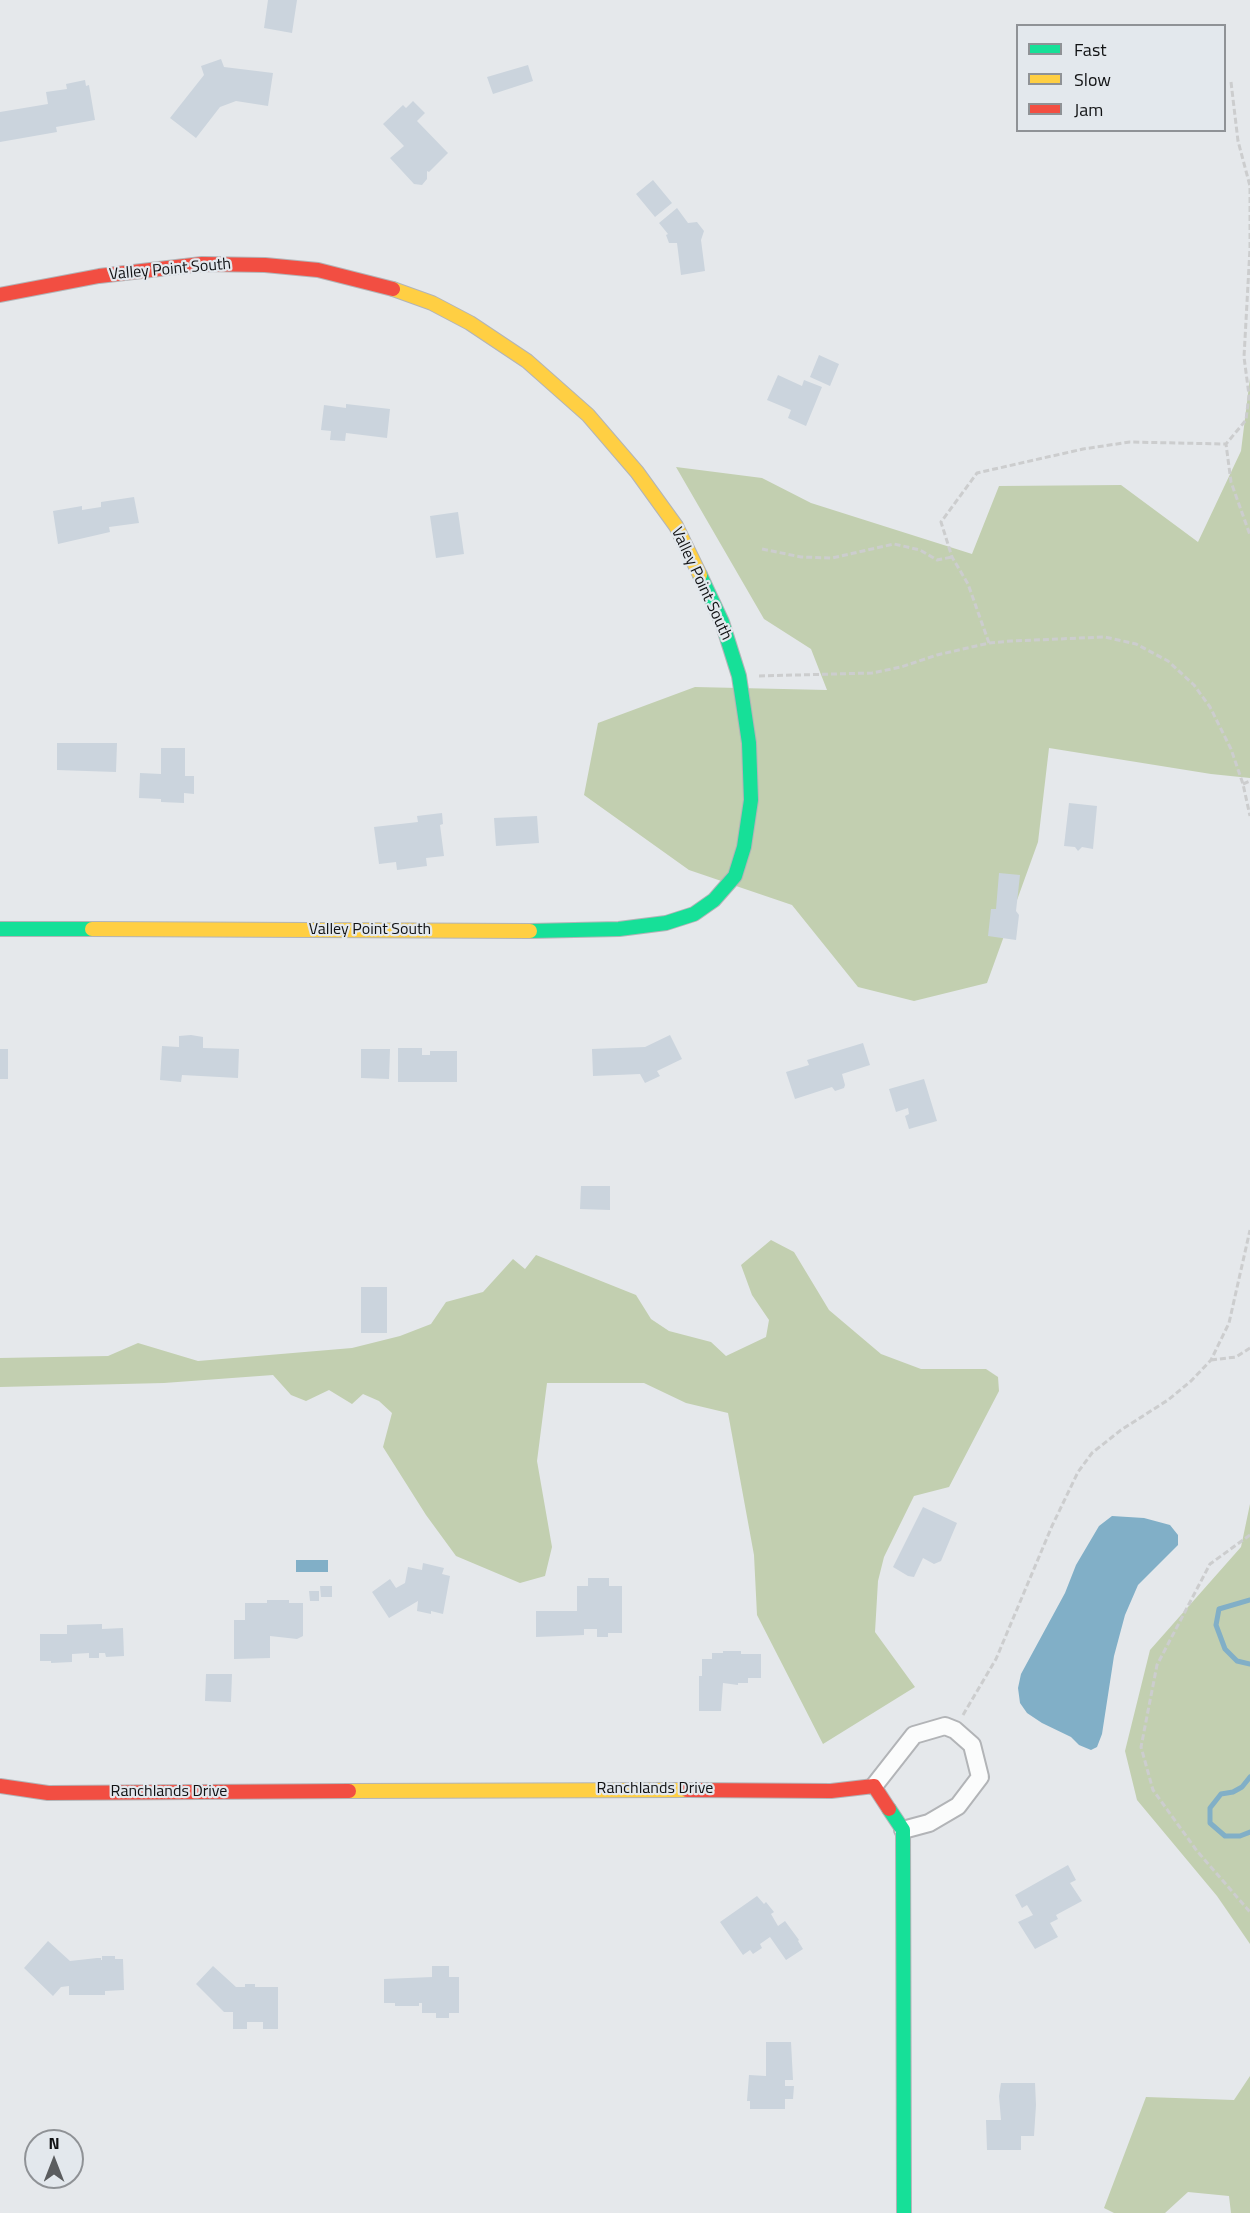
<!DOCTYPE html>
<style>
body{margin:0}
#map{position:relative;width:1250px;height:2213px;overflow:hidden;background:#e5e8eb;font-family:"Titillium Web",sans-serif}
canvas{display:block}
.legend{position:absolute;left:1016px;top:24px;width:210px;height:108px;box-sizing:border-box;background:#e3e8ed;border:2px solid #8f9296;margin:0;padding:8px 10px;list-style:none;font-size:18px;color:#111214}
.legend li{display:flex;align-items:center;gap:12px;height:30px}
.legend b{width:30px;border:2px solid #8f9296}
.north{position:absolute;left:24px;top:2129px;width:60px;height:60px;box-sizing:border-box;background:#e3e8ed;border:2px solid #8f9296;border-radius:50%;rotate:0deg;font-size:16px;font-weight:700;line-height:24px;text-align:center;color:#111214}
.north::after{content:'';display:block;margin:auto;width:21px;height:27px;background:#5b5d5f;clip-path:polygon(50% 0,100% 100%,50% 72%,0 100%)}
</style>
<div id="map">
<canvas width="1250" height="2213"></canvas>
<ul class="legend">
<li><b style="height:8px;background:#16e098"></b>Fast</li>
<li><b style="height:8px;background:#ffcf43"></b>Slow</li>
<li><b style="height:8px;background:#f24e42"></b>Jam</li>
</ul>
<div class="north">N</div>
</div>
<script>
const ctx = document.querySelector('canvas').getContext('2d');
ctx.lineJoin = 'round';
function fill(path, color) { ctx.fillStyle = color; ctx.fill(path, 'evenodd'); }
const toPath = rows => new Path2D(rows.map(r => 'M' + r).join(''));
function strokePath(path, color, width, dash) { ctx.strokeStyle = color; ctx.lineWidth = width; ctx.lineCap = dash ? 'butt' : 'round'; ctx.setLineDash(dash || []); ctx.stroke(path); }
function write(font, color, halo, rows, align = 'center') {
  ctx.font = font + ' "Titillium Web",sans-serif'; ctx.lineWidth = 4.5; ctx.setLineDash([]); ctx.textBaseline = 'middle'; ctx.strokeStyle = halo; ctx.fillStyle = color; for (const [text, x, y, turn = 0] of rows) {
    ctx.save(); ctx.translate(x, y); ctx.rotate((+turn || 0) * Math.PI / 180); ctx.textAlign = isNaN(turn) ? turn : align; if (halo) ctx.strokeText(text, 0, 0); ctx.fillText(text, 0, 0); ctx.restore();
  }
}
fill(toPath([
 [1250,378,1250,778,1211,774,1049,748,1038,842,987,983,914,1001,858,987,792,905,689,870,584,795,598,723,695,687,827,690,811,649,764,619,676,467,762,478,811,503,972,554,999,486,1121,485,1198,542,1241,451],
 [771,1240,794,1252,829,1310,881,1354,921,1369,986,1369,998,1377,999,1391,949,1487,914,1496,884,1557,878,1581,875,1632,915,1687,823,1744,757,1615,754,1555,728,1413,686,1403,644,1383,547,1383,537,1461,552,1547,545,1576,520,1583,456,1556,426,1515,383,1447,392,1413,379,1401,363,1394,352,1404,329,1390,306,1401,291,1395,273,1375,164,1383,0,1387,0,1358,108,1356,138,1343,198,1361,352,1348,400,1336,431,1324,446,1302,483,1292,513,1259,525,1269,536,1255,636,1295,651,1319,669,1331,711,1342,726,1356,766,1337,769,1320,752,1295,741,1265],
 [1250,1504,1250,1944,1217,1896,1137,1800,1125,1751,1150,1650,1241,1547],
 [1250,2076,1250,2213,1231,2213,1229,2196,1188,2192,1165,2213,1114,2213,1104,2208,1146,2097,1234,2100]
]), '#c2cfb0');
fill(toPath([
 [1112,1516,1144,1518,1170,1525,1178,1535,1178,1545,1138,1585,1125,1615,1114,1656,1102,1734,1097,1747,1091,1750,1079,1745,1071,1737,1042,1723,1027,1713,1020,1703,1018,1688,1021,1674,1065,1593,1076,1565,1099,1526],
 [296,1560,328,1560,328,1572,296,1572]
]), '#81afc7');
strokePath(toPath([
 [1250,1600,1219,1609,1216,1625,1225,1649,1237,1661,1250,1664],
 [1250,1777,1242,1787,1233,1792,1221,1794,1210,1808,1210,1823,1225,1836,1240,1836,1250,1832]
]), '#81afc7', 5);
fill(toPath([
 [268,0,297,0,292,33,264,28],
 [221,59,224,67,273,73,268,106,236,101,220,107,196,138,170,118,204,75,201,66],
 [528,65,533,81,493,94,487,77],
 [85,80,86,86,89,85,95,120,56,127,57,132,0,142,0,112,48,104,46,92,67,89,66,84],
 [413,101,425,113,417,121,448,153,429,172,427,171,427,179,422,185,414,184,390,158,404,146,383,124,403,105,406,108],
 [653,180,672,203,655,217,636,194],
 [677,208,688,223,697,222,704,231,701,240,705,271,681,275,677,243,669,243,666,235,668,234,659,223],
 [819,355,839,364,830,386,810,377],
 [778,375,802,386,804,380,822,387,806,426,788,418,791,410,767,400],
 [346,404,390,409,387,438,346,433,345,441,330,440,331,431,321,430,324,405,346,408],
 [134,497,139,523,109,527,110,532,58,544,53,511,82,506,82,510,101,507,101,502],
 [458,512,464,554,436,558,430,516],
 [57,743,117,743,116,772,57,770],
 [161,748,185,748,185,776,194,776,194,794,184,793,184,803,161,802,161,799,139,798,140,773,161,774],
 [1069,803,1097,806,1093,849,1082,847,1078,851,1075,847,1064,846],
 [442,813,443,824,440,825,444,856,426,858,427,866,397,870,396,862,379,864,374,827,418,822,417,816],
 [537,816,539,843,496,846,494,818],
 [999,873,1020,875,1016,911,1019,915,1016,940,988,936,991,909,996,909],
 [191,1035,203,1037,203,1048,239,1049,238,1078,182,1075,181,1082,160,1080,162,1046,179,1047,179,1036],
 [670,1035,682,1059,657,1071,660,1076,645,1083,640,1074,593,1076,592,1049,645,1047],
 [863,1043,870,1065,842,1074,845,1085,844,1088,835,1091,832,1087,795,1099,786,1072,809,1065,807,1060],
 [398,1048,422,1048,422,1055,430,1055,430,1051,457,1051,457,1082,398,1082],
 [0,1049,8,1049,8,1079,0,1079],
 [361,1049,390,1049,389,1079,361,1078],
 [924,1079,937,1121,909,1129,905,1116,909,1114,908,1108,896,1112,889,1089],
 [581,1186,610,1186,610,1210,580,1209],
 [361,1287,387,1287,387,1333,361,1333],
 [923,1507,957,1523,941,1561,934,1564,923,1558,914,1577,908,1576,893,1567],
 [423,1563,444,1568,442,1574,450,1576,443,1614,431,1611,431,1614,417,1611,418,1601,389,1618,372,1592,390,1579,396,1588,405,1583,408,1567,422,1570],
 [588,1578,609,1578,609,1586,622,1586,622,1633,608,1633,608,1637,597,1637,597,1629,584,1629,584,1635,536,1637,536,1611,577,1611,577,1586,588,1586],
 [320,1586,332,1586,332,1597,321,1597],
 [309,1591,319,1591,319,1601,310,1601],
 [267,1600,289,1600,289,1603,303,1603,303,1636,297,1639,270,1636,270,1658,234,1659,234,1620,245,1620,245,1603,267,1603],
 [102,1624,102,1629,123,1628,124,1656,106,1657,105,1653,99,1653,99,1658,89,1658,89,1653,72,1654,72,1662,51,1663,51,1661,40,1661,40,1634,67,1634,67,1625],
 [723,1651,741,1651,741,1654,761,1654,761,1678,748,1678,748,1683,738,1683,738,1685,723,1683,721,1711,699,1711,699,1676,702,1676,702,1659,712,1659,712,1653,723,1653],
 [206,1674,232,1674,231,1702,205,1701],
 [1068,1865,1076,1880,1070,1883,1082,1901,1056,1915,1058,1919,1050,1923,1058,1937,1035,1949,1018,1922,1033,1915,1027,1905,1022,1908,1015,1895],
 [757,1896,764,1904,766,1902,774,1912,771,1914,778,1926,785,1921,799,1940,798,1941,803,1949,786,1960,770,1937,760,1944,762,1948,753,1954,750,1950,743,1955,720,1922],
 [48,1941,70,1961,97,1958,101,1958,101,1960,102,1960,102,1956,115,1956,115,1959,123,1959,124,1990,105,1991,105,1995,69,1995,69,1986,61,1987,53,1996,24,1968],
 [213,1966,236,1987,245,1987,245,1984,255,1984,255,1987,278,1987,278,2029,263,2029,263,2022,247,2022,247,2029,233,2029,233,2012,224,2012,196,1984],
 [432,1966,449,1966,449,1977,459,1977,459,2013,449,2013,449,2018,436,2018,436,2013,422,2013,422,2003,419,2003,419,2006,395,2006,395,2003,384,2003,384,1979,432,1977],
 [766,2042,791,2042,793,2080,785,2080,785,2086,794,2086,793,2099,785,2099,785,2109,750,2109,750,2101,747,2101,749,2075,766,2076],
 [1001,2083,1035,2083,1036,2105,1034,2136,1021,2136,1021,2150,987,2150,986,2120,1001,2120,999,2096]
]), '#cbd4dd');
const street = toPath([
 [874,1786,914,1735,945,1726,955,1730,972,1745,980,1777,958,1806,929,1823,903,1830]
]);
const fast = toPath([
 [0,929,92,929],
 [530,931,619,929,666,923,694,914,714,900,735,876,744,847,751,800,749,743,739,676,722,622,700,575],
 [889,1809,903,1830,904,2213]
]);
const slow = toPath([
 [393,289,432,303,470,323,527,361,588,415,637,472,676,526,700,575],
 [92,929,530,931],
 [349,1791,687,1790]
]);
const jam = toPath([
 [0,295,99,276,202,264,265,265,318,270,393,289],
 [0,1786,48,1793,349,1791],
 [687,1790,831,1791,874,1786,889,1809]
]);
strokePath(street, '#b2b4b7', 20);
strokePath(fast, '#b2b4b7', 16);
strokePath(slow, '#b2b4b7', 16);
strokePath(jam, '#b2b4b7', 16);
strokePath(toPath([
 [1231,82,1238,141,1250,186,1250,248,1244,357,1249,395,1246,420,1226,444,1231,482,1250,535],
 [762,549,801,557,832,558,894,544,920,550,937,560,952,557],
 [989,643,968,584,952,557,941,522,977,473,1083,449,1130,442,1226,444],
 [759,676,872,673,901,667,937,655,989,643,1011,641,1105,637,1136,644,1168,661,1194,685,1210,707,1231,749,1243,784,1250,816],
 [1243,784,1250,781],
 [1211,1360,1236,1357,1250,1348],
 [1250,1535,1210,1564,1157,1665,1141,1747,1153,1790,1197,1851,1250,1912],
 [963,1715,996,1659,1052,1526,1078,1472,1092,1453,1121,1430,1168,1400,1191,1381,1211,1360,1229,1323,1250,1230]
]), '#cccdce', 3, [6, 3]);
strokePath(street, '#fbfcfc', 16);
strokePath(fast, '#16e098', 14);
strokePath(slow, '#ffcf43', 14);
strokePath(jam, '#f24e42', 14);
write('16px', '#111214', '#e3e8ed', [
 ["Valley Point South",170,270,-5],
 ["Valley Point South",701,584,65],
 ["Valley Point South",370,930],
 ["Ranchlands Drive",655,1789],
 ["Ranchlands Drive",169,1792]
]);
</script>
